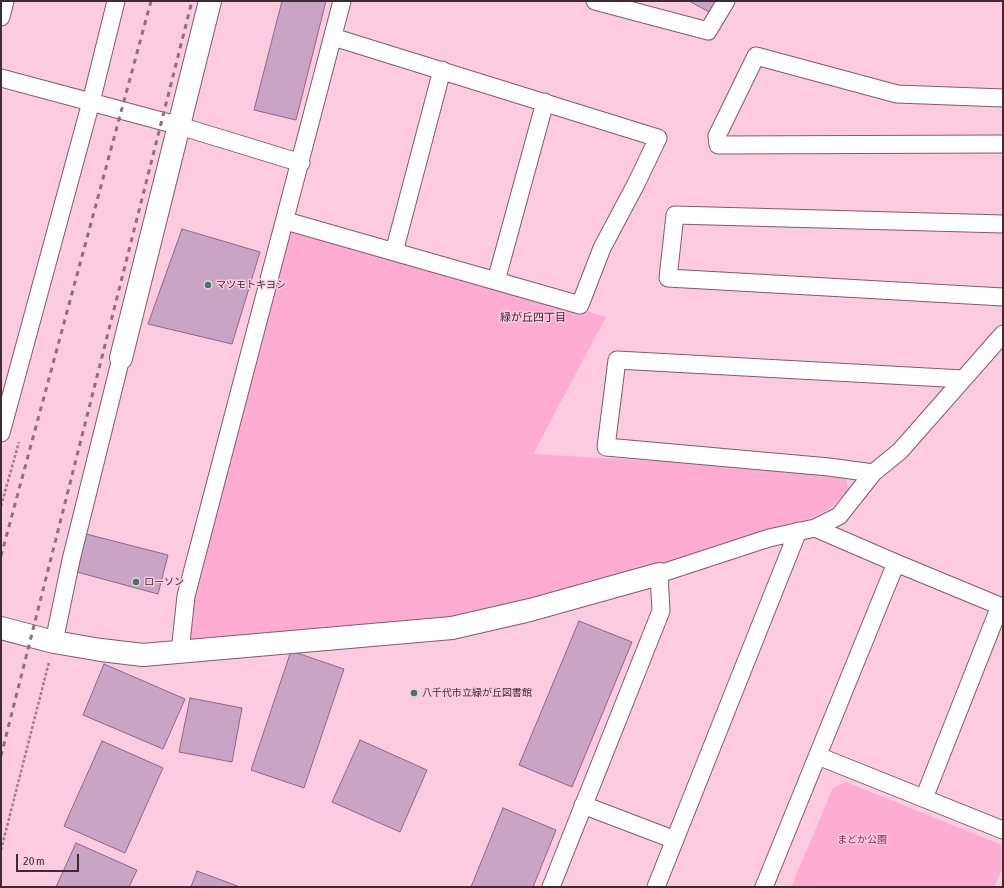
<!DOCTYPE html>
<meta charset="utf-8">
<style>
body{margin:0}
#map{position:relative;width:1004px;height:888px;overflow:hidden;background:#fccbe0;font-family:"Asap Condensed",sans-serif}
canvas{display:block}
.frame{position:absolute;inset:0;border:2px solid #3e2b33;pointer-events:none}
.scale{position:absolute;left:16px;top:854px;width:63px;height:18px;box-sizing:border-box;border:2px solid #3e2b33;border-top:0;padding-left:5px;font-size:12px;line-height:14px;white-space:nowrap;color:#3e2b33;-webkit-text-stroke:3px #fccbe0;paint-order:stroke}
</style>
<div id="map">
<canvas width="1004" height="888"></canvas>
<div class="frame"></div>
<div class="scale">20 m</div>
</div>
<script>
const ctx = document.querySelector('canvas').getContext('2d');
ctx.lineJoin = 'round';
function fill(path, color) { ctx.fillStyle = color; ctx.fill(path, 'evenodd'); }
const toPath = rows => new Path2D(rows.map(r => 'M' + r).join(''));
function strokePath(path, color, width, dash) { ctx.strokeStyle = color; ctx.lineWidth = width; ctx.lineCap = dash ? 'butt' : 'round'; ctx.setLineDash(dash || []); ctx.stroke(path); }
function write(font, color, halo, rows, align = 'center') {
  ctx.font = font + ' "Asap Condensed","Noto Sans JP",sans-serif'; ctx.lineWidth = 3; ctx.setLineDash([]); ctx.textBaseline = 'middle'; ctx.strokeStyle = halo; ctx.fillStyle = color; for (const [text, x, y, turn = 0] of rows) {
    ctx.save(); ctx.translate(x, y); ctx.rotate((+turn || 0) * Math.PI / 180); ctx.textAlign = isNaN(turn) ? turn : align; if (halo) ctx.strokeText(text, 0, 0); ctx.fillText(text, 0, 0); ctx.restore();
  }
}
fill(toPath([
 [286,221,606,317,533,454,744,466,846,477,848,490,828,510,769,538,452,628,180,652],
 [846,782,1002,845,1003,866,994,887,791,887,833,788]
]), '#ffacd2');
const building = toPath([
 [282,1,326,1,296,120,254,110,282,1],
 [689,1,720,1,713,14,689,1],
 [182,229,260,252,232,344,148,324,182,229],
 [86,534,168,555,158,594,77,572,86,534],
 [579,621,632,642,572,787,519,765,579,621],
 [291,651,344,669,304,788,251,770,291,651],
 [104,664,185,699,163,749,83,715,104,664],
 [190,698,242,708,232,762,179,752,190,698],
 [360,740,427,770,400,832,332,802,360,740],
 [102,741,163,768,125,853,64,826,102,741],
 [503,808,556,830,533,887,471,887,503,808],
 [76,843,137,870,129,887,56,887,76,843],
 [197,871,240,887,191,887,197,871]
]);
fill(building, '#caa4c4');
strokePath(building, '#8b6886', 1);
const minor = toPath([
 [595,1,708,31,726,1],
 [1,17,5,1],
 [1,78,180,126,301,163],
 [1003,98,897,94,756,56,717,136,718,145,1003,144],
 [286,221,580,305,602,248,636,184,658,138,333,37],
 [1003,224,675,215,668,278,1003,297],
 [394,252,442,70],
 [496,281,545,102],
 [1,433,91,102,116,1],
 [873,473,829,467,606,447,617,360,963,379],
 [896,563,1000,606,924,798],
 [54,642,71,560,121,358],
 [180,652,186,596,342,1],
 [818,756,1003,830],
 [583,805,675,840],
 [551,887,661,611,659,574,769,538,815,528,839,516,873,473,900,451,1003,334],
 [656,887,798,531],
 [764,887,896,563,815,528]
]);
const tertiary = toPath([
 [121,358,210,1],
 [1,628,54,642,101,650,143,655,452,628,530,610,659,574]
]);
strokePath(minor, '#84596d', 19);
strokePath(tertiary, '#84596d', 24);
strokePath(toPath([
 [1,506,19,442],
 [1,850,49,662]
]), '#a17e8d', 2.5, [3, 2]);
strokePath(minor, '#fff', 17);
strokePath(tertiary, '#fff', 22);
strokePath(toPath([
 [1,556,151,1],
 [1,756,192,1]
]), '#90707e', 3, [5, 5]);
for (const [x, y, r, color] of [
 [208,285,4,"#3b7966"],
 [136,582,4,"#3b7966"],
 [414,693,4,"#3b7966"]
]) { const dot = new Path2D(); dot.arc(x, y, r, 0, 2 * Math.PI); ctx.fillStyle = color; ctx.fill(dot); strokePath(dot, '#fccbe0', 1.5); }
write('10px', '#3e2b33', '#fccbe0', [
 ["マツモトキヨシ",216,285],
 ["ローソン",144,582],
 ["八千代市立緑が丘図書館",422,693]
], 'left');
write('10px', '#8e1f5e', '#fccbe0', [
 ["まどか公園",862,840]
]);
write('11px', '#3e2b33', '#fccbe0', [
 ["緑が丘四丁目",533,318]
]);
</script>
